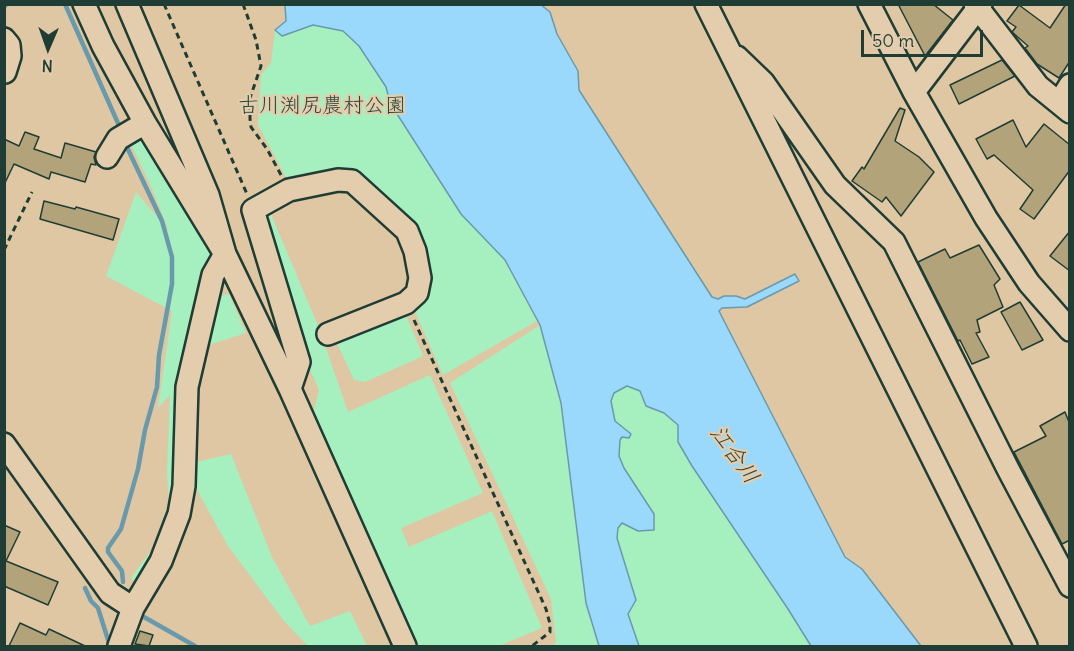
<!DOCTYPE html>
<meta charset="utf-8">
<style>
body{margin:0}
#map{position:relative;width:1074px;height:651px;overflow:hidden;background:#dec7a2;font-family:Delius,sans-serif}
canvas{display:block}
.frame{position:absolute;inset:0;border:6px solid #1f3d34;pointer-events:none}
.north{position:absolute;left:18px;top:18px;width:60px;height:60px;-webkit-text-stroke:4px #e3cdad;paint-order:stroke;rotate:182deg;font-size:16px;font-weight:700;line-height:24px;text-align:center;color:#1f3d34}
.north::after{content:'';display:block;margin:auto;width:21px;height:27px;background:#1f3d34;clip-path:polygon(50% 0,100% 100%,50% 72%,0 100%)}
.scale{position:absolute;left:861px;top:30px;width:122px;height:27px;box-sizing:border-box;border:3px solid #1f3d34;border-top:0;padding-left:8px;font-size:18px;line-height:21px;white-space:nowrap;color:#1f3d34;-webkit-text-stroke:4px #e3cdad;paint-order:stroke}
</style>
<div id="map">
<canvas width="1074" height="651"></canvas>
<div class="frame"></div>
<div class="north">N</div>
<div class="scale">50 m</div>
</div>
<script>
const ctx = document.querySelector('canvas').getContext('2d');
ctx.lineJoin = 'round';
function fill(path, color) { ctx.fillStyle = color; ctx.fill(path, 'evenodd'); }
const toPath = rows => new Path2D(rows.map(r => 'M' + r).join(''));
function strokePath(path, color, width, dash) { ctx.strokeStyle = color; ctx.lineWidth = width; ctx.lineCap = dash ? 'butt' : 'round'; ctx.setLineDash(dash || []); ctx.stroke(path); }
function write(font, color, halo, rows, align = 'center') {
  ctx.font = font + ' Delius,"Klee One",sans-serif'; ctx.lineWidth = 4.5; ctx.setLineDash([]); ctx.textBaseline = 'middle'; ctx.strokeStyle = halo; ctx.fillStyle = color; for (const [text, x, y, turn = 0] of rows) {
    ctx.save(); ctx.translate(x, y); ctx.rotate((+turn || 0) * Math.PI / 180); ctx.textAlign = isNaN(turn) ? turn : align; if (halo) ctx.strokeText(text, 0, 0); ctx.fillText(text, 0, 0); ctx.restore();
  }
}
fill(toPath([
 [313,25,343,31,359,46,386,87,390,103,461,214,505,260,537,321,443,375,413,307,427,299,422,242,359,179,335,169,289,183,258,125,261,75,271,63,275,30,283,36],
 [140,131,211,251,197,297,182,383,177,498,158,551,137,584,131,578,152,549,169,502,167,472,170,395,158,408,172,311,106,276,136,192,169,231,149,182,128,138],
 [271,214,319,328,348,412,430,375,483,493,401,528,409,547,492,511,542,628,499,646,414,646,313,414,319,390,305,358,265,226],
 [229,294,246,333,206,346,213,297],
 [404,310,423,356,365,382,354,380,336,341],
 [540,325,561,403,586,603,599,646,553,646,556,642,551,599,450,383],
 [627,386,640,391,646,406,664,413,678,425,678,442,692,466,788,609,811,646,639,646,628,614,636,600,617,538,618,527,622,523,638,531,624,468,619,456,620,440,622,437,626,437,615,421,611,401,614,393],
 [231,454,272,557,310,626,350,611,367,646,308,646,284,621,228,546,192,481,192,463]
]), '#a6f0bf');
const water = toPath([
 [540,4,550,12,557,34,578,71,579,90,712,297,718,299,724,296,736,296,745,299,795,274,799,281,747,307,722,308,719,311,845,557,862,569,921,646,811,646,788,609,692,466,678,442,678,425,664,413,646,406,640,391,627,386,614,393,611,401,615,421,631,434,629,438,622,437,620,440,619,456,624,468,654,514,654,530,638,531,622,523,618,528,617,538,636,600,628,614,639,646,599,646,586,603,561,403,540,325,505,260,461,214,390,103,386,87,359,46,343,31,313,25,282,36,275,30,286,21,285,5,540,4]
]);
fill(water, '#9ad8fc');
strokePath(water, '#699aac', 1.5);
strokePath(toPath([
 [65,4,121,130],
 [4,7,7,4],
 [123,582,122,571,108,552,108,548,121,529,138,469,145,430,157,387,159,355,172,284,172,257,162,221,124,141],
 [85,588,91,601,98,608,109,643,108,646],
 [144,617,195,646]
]), '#699aac', 4.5);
const building = toPath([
 [898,4,933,4,953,20,925,56,898,4],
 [1066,4,1070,4,1070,61,1059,78,1037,64,1025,48,1028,46,1012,32,1016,27,1007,21,1019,5,1050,28,1066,4],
 [1002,60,1015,76,959,104,950,85,1002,60],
 [900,108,905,110,895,141,919,157,934,172,901,216,886,197,882,202,852,181,862,167,864,169,900,108],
 [1013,120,1026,147,1044,124,1070,145,1070,170,1034,219,1020,209,1033,190,994,155,987,159,976,139,1013,120],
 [25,132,39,137,34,149,61,158,65,143,96,152,94,157,96,165,91,164,85,182,51,172,49,179,14,164,4,185,4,139,19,146,25,132],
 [44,201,75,209,76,207,119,219,113,240,40,219,44,201],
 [1070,231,1070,271,1050,256,1070,231],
 [979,245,1000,279,994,285,1003,307,977,320,980,332,976,333,989,357,972,364,960,340,958,341,918,262,945,249,950,258,979,245],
 [1020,302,1043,340,1022,350,1001,312,1020,302],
 [1065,412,1069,422,1070,540,1062,544,1014,452,1046,436,1040,426,1065,412],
 [4,525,20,532,6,561,58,582,48,605,4,586,4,525],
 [20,623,46,635,49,629,85,646,9,646,20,623],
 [140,631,153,635,149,646,135,644,140,631]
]);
fill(building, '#b3a37a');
strokePath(building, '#1f3d34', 1.5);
const minor = toPath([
 [84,4,103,46,145,123,225,254,290,389,405,646],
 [706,4,1026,646],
 [869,4,914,92,986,218,1029,283,1070,330],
 [981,4,978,8,1038,86,1070,112],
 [4,39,9,45,10,56,5,72],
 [737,57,763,82,835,185,894,242,1008,469,1070,586],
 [914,92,978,8,975,4],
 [1059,103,1070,85],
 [107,157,118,139,145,123],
 [290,389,299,362,253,210,289,190,338,180,352,181,407,231,415,251,420,278,417,293,406,303,328,334],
 [4,444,110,593,133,608],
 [119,646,133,608,161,561,179,514,184,486,187,387,213,275,225,254,208,195,127,4]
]);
strokePath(minor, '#1f3d34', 26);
strokePath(toPath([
 [164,4,247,194],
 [243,4,256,40,261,66,250,98,250,119,251,127,267,149,281,175],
 [4,250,32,192],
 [414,320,546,609,550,624,550,632,532,646]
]), '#1f3d34', 3, [6, 4.5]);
strokePath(minor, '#e3cdad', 21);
write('21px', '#26463b', '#e3cdad', [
 ["古川渕尻農村公園",322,106]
]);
write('italic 22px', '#25453e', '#e3cdad', [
 ["江合川",734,455,54]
]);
</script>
